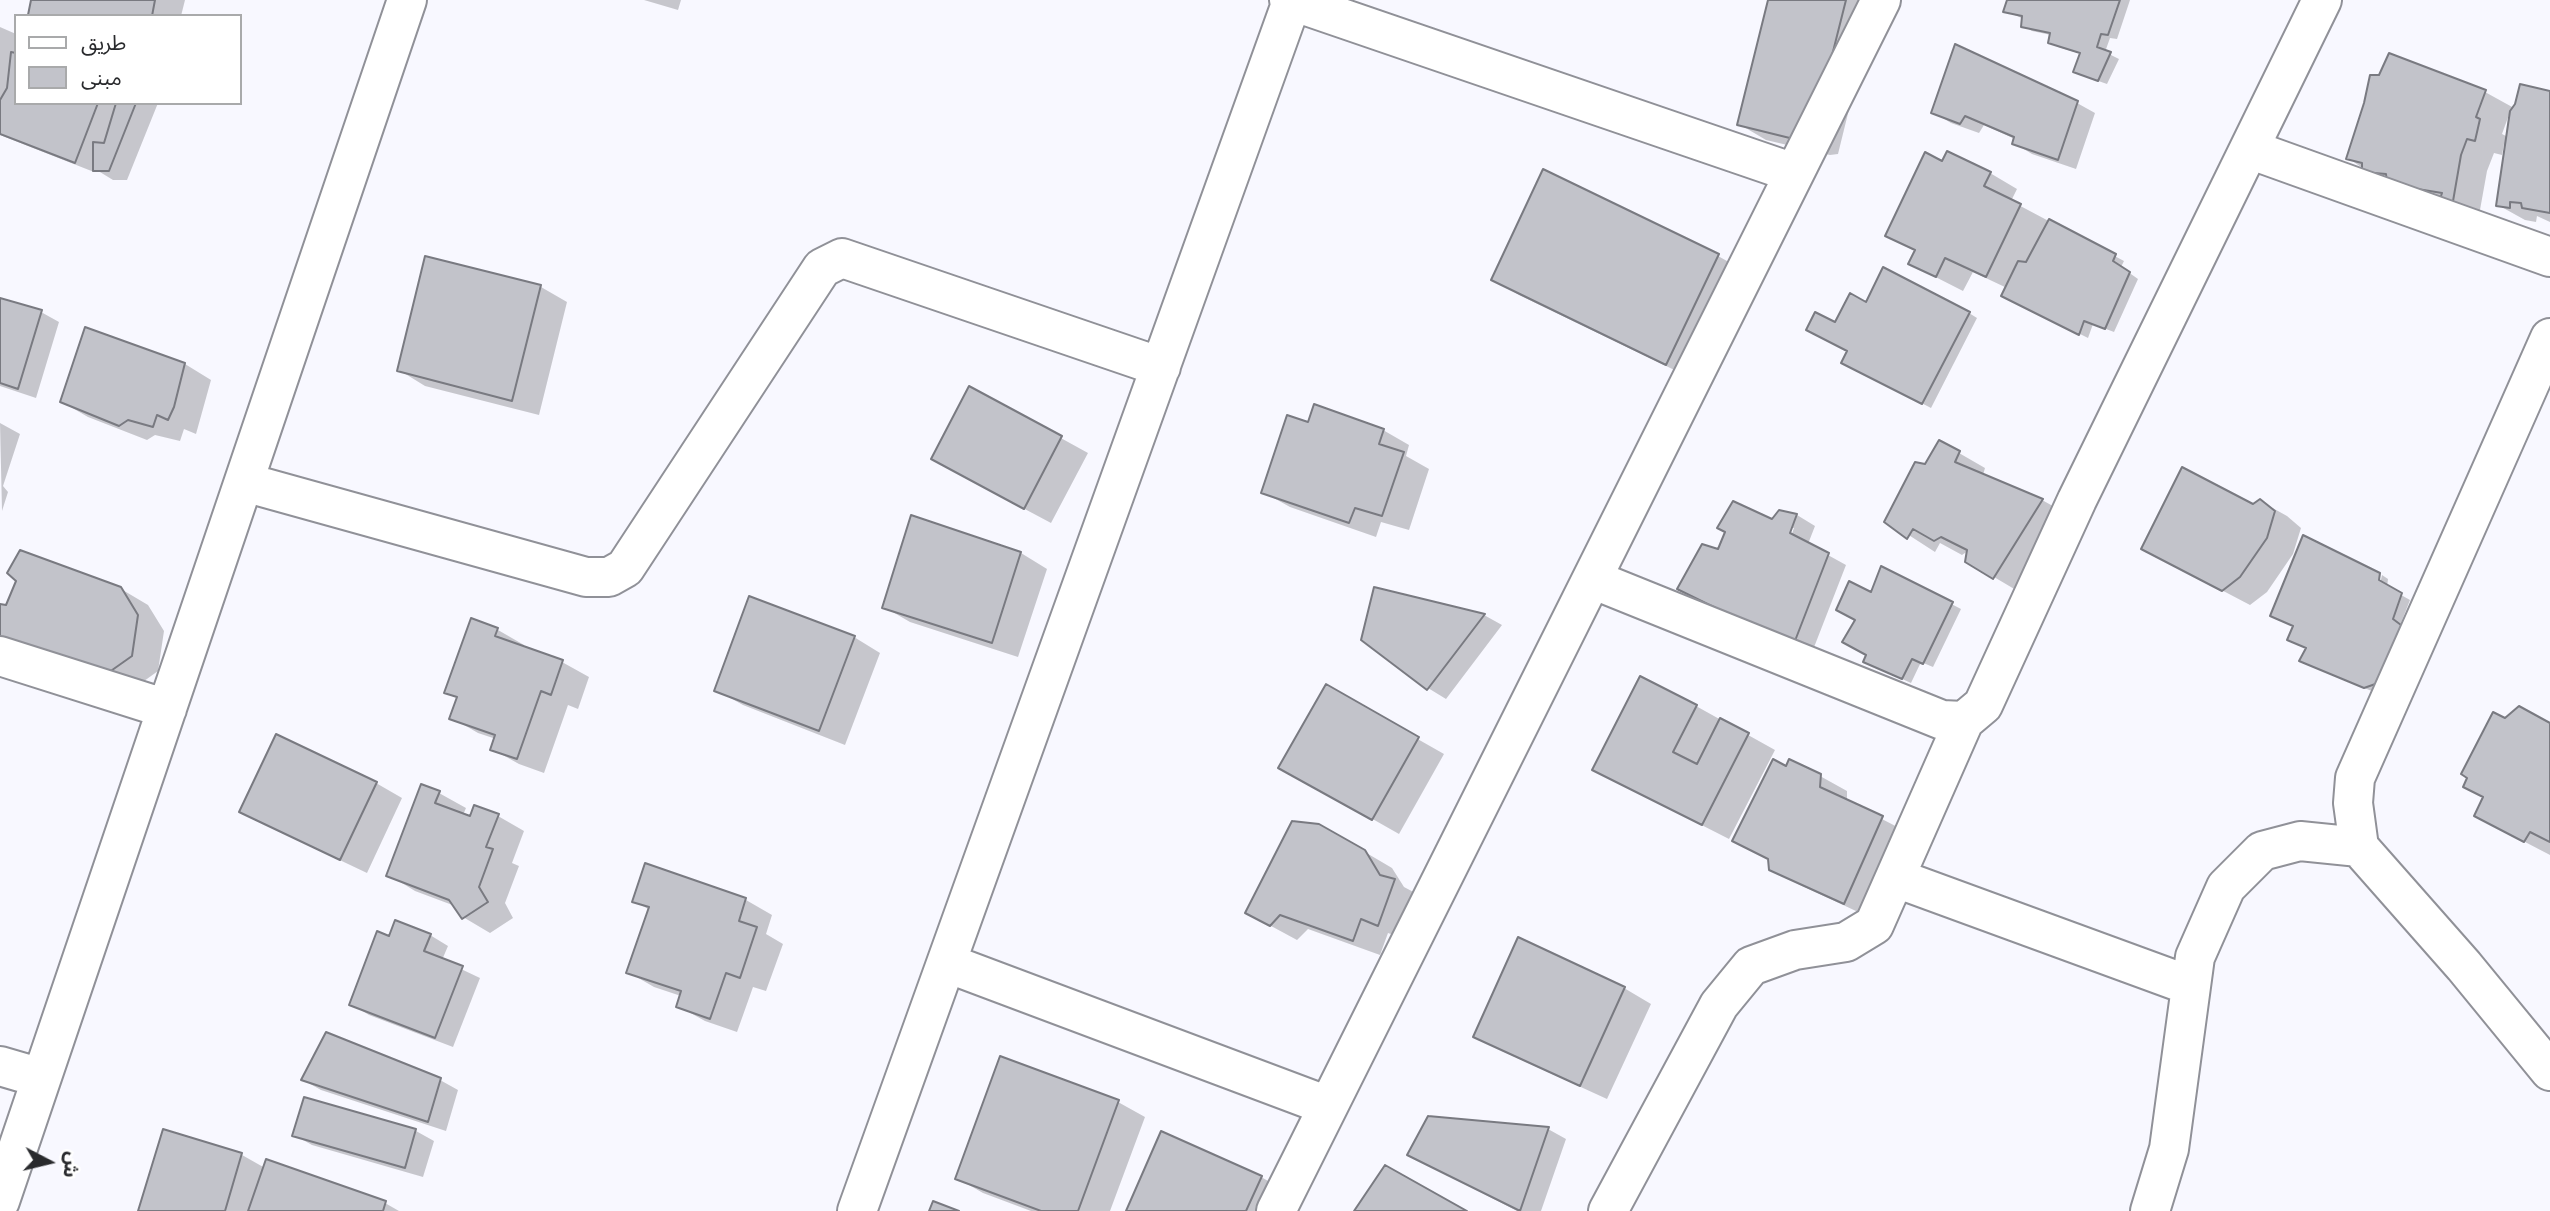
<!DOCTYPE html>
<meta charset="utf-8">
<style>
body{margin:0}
#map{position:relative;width:2550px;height:1211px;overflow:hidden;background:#f8f8ff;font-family:"Source Sans 3","Noto Sans Arabic",sans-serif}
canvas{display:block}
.legend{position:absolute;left:14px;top:14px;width:228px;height:91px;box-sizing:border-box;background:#fff;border:2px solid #a9aaab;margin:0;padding:9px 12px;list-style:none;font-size:21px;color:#292a2d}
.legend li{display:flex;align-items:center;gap:14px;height:35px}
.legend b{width:35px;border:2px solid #a9aaab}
.north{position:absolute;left:14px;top:1127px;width:70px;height:70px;-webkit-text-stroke:5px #fff;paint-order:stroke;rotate:97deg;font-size:19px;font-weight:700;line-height:28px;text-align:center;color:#292a2d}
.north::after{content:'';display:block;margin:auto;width:24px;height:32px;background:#292a2d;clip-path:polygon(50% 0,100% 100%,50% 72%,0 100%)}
</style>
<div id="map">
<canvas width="2550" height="1211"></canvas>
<ul class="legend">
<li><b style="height:9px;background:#fff"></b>طريق</li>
<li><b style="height:19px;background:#c2c3ca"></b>مبنى</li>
</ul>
<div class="north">ش</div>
</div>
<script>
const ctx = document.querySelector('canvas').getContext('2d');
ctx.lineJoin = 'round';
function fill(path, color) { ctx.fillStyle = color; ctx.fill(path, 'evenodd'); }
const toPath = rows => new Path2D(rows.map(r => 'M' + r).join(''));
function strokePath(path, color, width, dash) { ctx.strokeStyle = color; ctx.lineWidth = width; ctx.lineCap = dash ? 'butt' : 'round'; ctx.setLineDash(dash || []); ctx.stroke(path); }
fill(toPath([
 [33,0,185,0,181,16,33,16],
 [644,0,681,0,678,10],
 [1770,0,1876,0,1838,154,1830,155,1766,140,1739,124],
 [2009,0,2130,0,2117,39,2110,38,2105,52,2119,59,2107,84,2084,76,2081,54,2058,47,2050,42,2051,35,2032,31,2023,26,2024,19,2005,11],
 [0,27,16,34,16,103,158,103,127,180,113,180,95,169,94,172,0,135],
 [2390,55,2485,92,2514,108,2550,93,2550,222,2537,216,2536,222,2525,220,2498,205,2507,145,2504,144,2502,155,2494,153,2487,171,2478,221,2390,187,2348,158],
 [2510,112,2508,137,2502,134],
 [2077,103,2095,113,2076,169,2032,154,2014,143,2015,139,1984,125,1979,133,1951,123,1933,112],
 [1943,163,1990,173,2017,189,2011,201,2124,261,2121,267,2138,279,2114,332,2093,324,2088,338,2012,300,2007,288,1973,272,1963,291,1910,264,1916,252,1887,235],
 [1544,172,1718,256,1745,271,1693,379,1519,295,1493,279],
 [427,258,541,287,567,302,539,415,425,386,399,370],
 [0,300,41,312,59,322,36,398,0,386],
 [1866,304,1969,313,1977,318,1931,408,1852,367,1849,351,1835,325],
 [86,329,185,364,211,380,196,434,184,429,180,441,155,435,147,440,88,417,62,402],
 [970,388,1088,453,1051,523,959,474],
 [0,423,20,434,3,486,8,492,2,511],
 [1383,430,1409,445,1406,456,1429,469,1409,530,1381,522,1376,537,1290,507,1263,492],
 [1959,453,1985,468,1983,475,2042,500,2069,515,2021,593,1967,561,1968,551,1962,555,1940,543,1935,552,1887,521,1926,466],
 [2260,501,2287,516,2301,528,2293,554,2267,592,2250,605,2170,563],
 [1779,512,1797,515,1815,526,1808,544,1846,565,1811,655,1697,598,1719,551,1773,521],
 [1790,528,1794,528,1789,542],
 [913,518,1021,553,1047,569,1018,657,910,622,884,607],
 [1882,568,1961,609,1933,667,1921,662,1911,683,1874,666,1857,619,1872,594],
 [2382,575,2388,579,2387,587,2410,600,2374,692,2310,665,2379,589],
 [121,589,148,605,164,631,158,671,126,694,0,606],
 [1484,615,1502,625,1446,699,1428,688,1363,639],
 [472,620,498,630,524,645,523,648,562,662,589,677,578,709,568,705,544,773,519,764,492,749,496,739,478,733,452,718,458,699,446,692],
 [854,637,880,653,845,745,743,705,716,690],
 [1326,687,1444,754,1399,834,1281,767],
 [1696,706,1775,750,1729,839,1621,784],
 [2505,720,2550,725,2550,855,2502,830,2485,797],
 [1820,776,1847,791,1847,801,1909,833,1871,918,1798,884,1771,869,1770,860,1734,840],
 [376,783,402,798,367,873,268,826,241,811],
 [439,793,466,808,463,815,471,818,498,816,524,831,512,863,519,866,505,903,513,918,490,933,463,917,455,906,415,891,389,875],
 [1319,825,1392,868,1404,887,1421,896,1405,939,1388,933,1380,955,1308,929,1297,940,1247,913],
 [646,865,746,900,772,915,766,934,783,944,766,991,753,987,737,1032,705,1021,678,1006,681,996,654,987,628,972,650,910,634,901],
 [430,935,448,946,442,960,480,978,453,1047,369,1015,351,1004,390,938],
 [1624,988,1651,1004,1607,1099,1502,1051,1475,1036],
 [303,1080,440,1080,458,1090,446,1131,321,1090],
 [1118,1102,1145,1117,1110,1211,1031,1211,983,1193,957,1178],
 [1548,1129,1566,1139,1541,1211,1517,1211,1409,1155],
 [164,1131,242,1155,265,1168,385,1203,399,1211,140,1211],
 [416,1131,434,1141,423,1177,312,1145,294,1135],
 [1261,1177,1288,1192,1279,1211,1128,1211]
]), '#0003');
const building = toPath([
 [31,0,155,0,152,16,30,16,28,15,31,0],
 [1768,0,1846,0,1811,139,1802,141,1737,125,1768,0],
 [2007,0,2120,0,2108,35,2101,34,2097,47,2111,52,2098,81,2073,72,2080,53,2048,43,2050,33,2021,27,2022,16,2003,12,2007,0],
 [1955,44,2078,101,2058,160,2012,144,2014,137,1965,116,1960,124,1931,113,1955,44],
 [11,52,16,53,16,103,98,103,75,163,0,134,0,100,7,88,11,52],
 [2389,53,2486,90,2476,117,2480,119,2475,141,2467,139,2461,155,2452,207,2438,205,2442,193,2387,184,2386,174,2362,172,2362,163,2346,159,2364,103,2370,75,2379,75,2389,53],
 [2520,84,2550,91,2550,213,2522,208,2521,203,2510,202,2510,208,2496,206,2510,111,2515,104,2520,84],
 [116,103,136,103,109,171,93,171,93,142,104,143,116,103],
 [1947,151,1991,172,1984,186,2021,204,1986,277,1945,258,1936,277,1908,264,1915,250,1885,236,1925,152,1942,161,1947,151],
 [1543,169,1719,254,1666,365,1491,280,1543,169],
 [2049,219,2116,254,2113,261,2130,272,2105,329,2084,321,2079,335,2001,296,2018,261,2026,262,2049,219],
 [425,256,541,285,512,401,397,371,425,256],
 [1883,267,1970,312,1922,404,1841,363,1847,351,1806,330,1815,312,1835,322,1850,293,1866,302,1883,267],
 [0,298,42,310,18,389,0,383,0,298],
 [85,327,185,363,174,407,168,420,157,415,153,427,128,420,119,426,60,402,85,327],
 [969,386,1062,436,1024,509,931,459,969,386],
 [1314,404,1384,429,1379,444,1404,452,1382,516,1355,508,1349,523,1261,493,1287,415,1308,422,1314,404],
 [1939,440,1960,451,1955,462,2043,499,1993,579,1965,562,1967,550,1941,537,1934,541,1913,529,1907,539,1884,522,1915,462,1925,464,1939,440],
 [2182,467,2253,504,2260,499,2275,511,2267,538,2240,577,2222,591,2141,549,2182,467],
 [1733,501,1772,519,1779,510,1797,514,1790,533,1829,553,1793,646,1677,589,1702,544,1718,549,1725,532,1717,528,1733,501],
 [911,515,1021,552,992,643,882,608,911,515],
 [2303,535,2380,573,2379,580,2402,593,2393,619,2405,628,2381,682,2364,688,2299,661,2306,648,2287,640,2293,626,2270,616,2303,535],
 [20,550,121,587,138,615,132,656,98,680,0,639,0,604,6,605,16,581,7,573,20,550],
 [1881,566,1953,602,1923,664,1912,659,1902,679,1863,662,1866,655,1842,642,1855,620,1836,610,1849,581,1871,592,1881,566],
 [1374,587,1485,614,1427,690,1361,640,1374,587],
 [749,596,855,636,819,731,714,691,749,596],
 [471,618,498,628,495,636,563,660,551,695,541,691,517,759,490,750,495,735,449,719,457,697,444,693,471,618],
 [1640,676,1697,705,1673,752,1697,764,1720,718,1749,733,1702,825,1592,770,1640,676],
 [1326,684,1419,737,1372,820,1278,768,1326,684],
 [2519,706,2550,723,2550,842,2530,832,2524,842,2474,816,2483,797,2463,787,2467,778,2461,774,2493,712,2505,718,2519,706],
 [276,734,377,782,340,860,239,812,276,734],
 [1773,759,1786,766,1789,759,1821,774,1820,787,1883,816,1844,904,1769,870,1768,859,1732,841,1773,759],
 [421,784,440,791,435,803,470,816,474,805,499,814,486,847,493,849,479,887,488,902,462,919,449,900,386,876,421,784],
 [1292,821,1319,824,1365,850,1380,875,1395,879,1378,926,1361,919,1353,941,1280,915,1270,926,1245,913,1292,821],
 [645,863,746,898,739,921,757,927,740,978,726,973,710,1019,676,1007,681,991,626,973,649,907,632,902,645,863],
 [395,920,431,934,424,951,463,966,435,1038,349,1005,377,931,389,936,395,920],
 [1518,937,1625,987,1580,1086,1473,1037,1518,937],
 [326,1032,441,1078,428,1122,301,1080,326,1032],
 [1000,1056,1119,1100,1078,1211,1041,1211,955,1179,1000,1056],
 [304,1097,416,1129,405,1168,292,1136,304,1097],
 [1428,1116,1549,1127,1520,1211,1407,1155,1428,1116],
 [163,1129,242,1153,225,1211,138,1211,163,1129],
 [1161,1131,1262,1176,1246,1211,1126,1211,1161,1131],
 [266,1159,386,1201,383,1211,248,1211,266,1159],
 [1385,1165,1467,1211,1354,1211,1385,1165],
 [933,1201,959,1211,929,1211,933,1201]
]);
fill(building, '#c2c3ca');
strokePath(building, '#797a81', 2);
const minor = toPath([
 [1289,0,1794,173],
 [2249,149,2550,257],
 [2550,338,2355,778,2353,803,2359,847,2464,966,2550,1071],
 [244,482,586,577,609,577,625,568,822,268,842,258,1161,367],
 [1592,579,1942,720,1964,721],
 [0,656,167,709],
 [1896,878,2191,986],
 [947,963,1328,1106],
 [0,1066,41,1078],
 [0,1201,407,0],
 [857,1211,1292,1],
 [1276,1211,1881,0],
 [1608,1211,1719,1005,1751,966,1795,950,1846,942,1874,925,1964,721,1983,705,2077,500,2322,0],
 [2150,1211,2169,1149,2195,957,2226,887,2262,851,2300,841,2359,847]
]);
strokePath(minor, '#909198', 42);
strokePath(minor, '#fff', 38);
</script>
